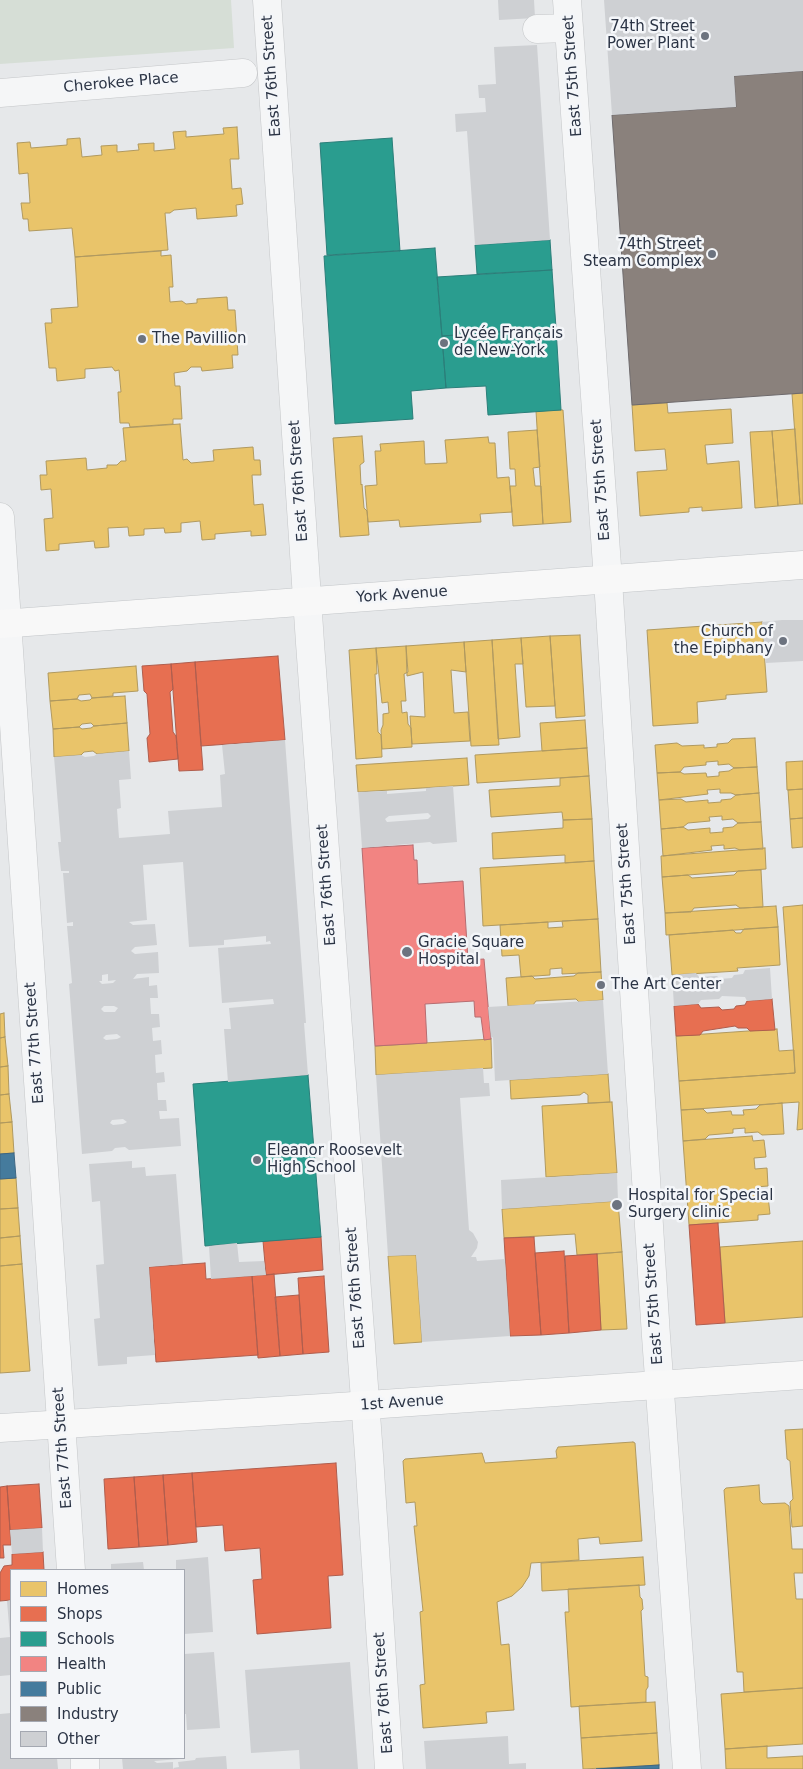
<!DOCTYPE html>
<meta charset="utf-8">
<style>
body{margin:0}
#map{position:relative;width:803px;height:1769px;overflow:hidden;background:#e6e8ea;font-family:"DejaVu Sans",sans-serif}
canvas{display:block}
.legend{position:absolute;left:10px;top:1569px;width:175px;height:190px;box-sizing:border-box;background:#f4f6f9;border:1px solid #a4a8b1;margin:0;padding:6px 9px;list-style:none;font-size:15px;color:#2b3445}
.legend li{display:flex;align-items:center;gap:10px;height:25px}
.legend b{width:25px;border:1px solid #a4a8b1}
</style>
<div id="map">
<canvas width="803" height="1769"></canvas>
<ul class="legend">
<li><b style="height:14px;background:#e9c46a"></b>Homes</li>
<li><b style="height:14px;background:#e76f51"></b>Shops</li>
<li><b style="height:14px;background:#2a9d8f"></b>Schools</li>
<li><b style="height:14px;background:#f28482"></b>Health</li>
<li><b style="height:14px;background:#457b9d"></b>Public</li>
<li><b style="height:14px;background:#8a817c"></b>Industry</li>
<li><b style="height:14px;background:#ced0d3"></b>Other</li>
</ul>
</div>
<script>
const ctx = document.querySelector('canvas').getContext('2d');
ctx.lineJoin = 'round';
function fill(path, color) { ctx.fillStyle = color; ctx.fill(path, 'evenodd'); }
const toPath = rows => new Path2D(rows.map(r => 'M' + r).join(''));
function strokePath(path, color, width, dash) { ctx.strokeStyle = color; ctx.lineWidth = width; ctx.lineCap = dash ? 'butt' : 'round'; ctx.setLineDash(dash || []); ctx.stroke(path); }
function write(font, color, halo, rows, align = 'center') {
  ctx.font = font + ' "DejaVu Sans",sans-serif'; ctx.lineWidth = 5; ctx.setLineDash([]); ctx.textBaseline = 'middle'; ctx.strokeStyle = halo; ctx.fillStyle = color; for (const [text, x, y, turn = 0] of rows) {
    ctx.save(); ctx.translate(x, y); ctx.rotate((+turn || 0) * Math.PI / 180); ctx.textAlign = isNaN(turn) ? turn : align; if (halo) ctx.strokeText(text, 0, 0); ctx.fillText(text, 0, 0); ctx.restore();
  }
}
fill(toPath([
 [0,0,231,0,234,48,0,64]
]), '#d6ded6');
const homes = toPath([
 [237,127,239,159,230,159,232,189,241,188,243,204,236,205,237,216,197,219,196,208,174,210,170,213,165,213,168,250,75,257,72,228,29,231,28,219,23,219,21,203,30,203,28,173,19,174,17,143,30,142,31,148,67,145,67,139,80,138,82,157,102,155,101,146,117,145,117,152,139,150,138,144,154,143,154,151,175,149,173,132,186,131,186,137,224,134,223,128,237,127],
 [161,251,161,256,171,255,173,287,169,287,170,302,182,301,186,304,197,303,197,299,227,297,228,310,235,310,238,355,232,355,233,368,202,371,201,367,191,367,187,371,174,373,175,386,180,386,182,419,173,419,173,424,130,427,129,423,120,423,118,392,121,392,119,370,115,371,112,367,85,369,85,378,57,381,56,368,49,368,45,323,52,323,51,309,78,307,75,257,161,251],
 [803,393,803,504,800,504,792,394,803,393],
 [667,403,668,413,731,409,733,443,705,445,707,464,739,461,742,508,702,511,702,507,689,508,689,512,640,516,637,472,667,470,665,449,635,451,632,405,667,403],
 [561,410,563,410,571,522,543,524,536,411,561,410],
 [180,424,183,460,187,459,191,463,214,461,213,450,253,447,254,460,260,460,261,475,252,475,254,505,263,504,266,535,251,536,251,531,215,534,215,539,202,540,200,521,181,523,181,532,165,533,164,528,144,529,144,535,129,536,128,527,108,528,109,547,95,548,94,541,59,544,59,550,46,551,44,519,53,518,51,489,41,490,40,475,47,475,46,461,86,458,87,470,107,468,107,465,117,465,121,461,126,461,123,428,180,424],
 [795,429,800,504,778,506,772,431,795,429],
 [537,430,540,467,533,468,535,486,541,486,543,524,513,526,510,486,516,486,515,469,510,469,508,432,537,430],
 [772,431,778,506,755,508,750,432,772,431],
 [362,436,364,462,360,465,361,485,362,484,364,508,367,511,369,535,340,537,333,438,362,436],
 [488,437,489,443,495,443,497,478,509,477,512,512,480,514,481,522,400,527,399,520,368,522,365,486,377,485,375,451,381,451,380,444,424,441,425,464,447,463,445,440,488,437],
 [762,622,767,692,726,695,726,699,697,702,698,723,653,726,647,630,762,622],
 [580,635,585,716,556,718,550,636,580,635],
 [550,636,555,706,526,707,521,638,550,636],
 [521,638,523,664,515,664,520,737,498,739,492,640,521,638],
 [492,640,499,745,471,746,464,642,492,640],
 [464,642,466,672,451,670,454,713,468,712,470,741,412,744,410,716,425,717,423,672,407,676,406,646,464,642],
 [406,646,408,672,404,674,406,701,401,701,402,713,407,712,408,724,411,728,412,747,382,749,381,730,383,725,383,714,389,713,388,702,382,703,376,648,406,646],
 [376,648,377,674,375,674,378,732,381,735,382,757,356,759,349,650,376,648],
 [136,666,138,691,113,693,113,696,92,698,90,694,79,695,77,699,50,701,48,673,136,666],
 [125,696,127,723,94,726,91,723,82,724,79,727,53,729,50,701,77,699,81,701,90,700,92,698,125,696],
 [585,720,587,748,542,751,540,723,585,720],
 [127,723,129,751,97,754,93,751,84,752,81,755,54,757,53,729,79,727,82,729,91,728,94,726,127,723],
 [755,738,757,767,734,768,729,764,718,765,718,761,706,762,706,765,684,767,680,772,657,773,655,745,677,743,682,746,704,745,704,748,717,747,717,744,728,743,732,739,755,738],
 [587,748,589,776,477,783,475,755,587,748],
 [467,758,469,785,358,792,356,765,467,758],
 [803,761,803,789,787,790,786,762,803,761],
 [757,767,759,793,736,795,731,793,720,793,720,789,707,790,708,794,659,800,657,773,680,772,684,774,706,773,707,777,719,776,719,772,729,771,734,768,757,767],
 [589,776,592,819,563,820,562,812,491,817,489,790,560,786,560,778,589,776],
 [803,789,803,818,790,819,788,790,803,789],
 [759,793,761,822,738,823,733,819,722,820,722,816,709,817,710,821,688,823,683,827,661,829,659,800,681,799,686,802,708,800,708,803,721,802,721,800,731,799,736,795,759,793],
 [803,818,803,847,792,848,790,819,803,818],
 [592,819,594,861,565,863,565,855,493,859,492,833,563,828,563,820,592,819],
 [761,822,763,849,740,850,735,848,724,849,724,845,711,846,712,850,663,856,661,829,683,827,688,830,710,828,710,833,723,832,723,828,733,827,738,823,761,822],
 [765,848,766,869,662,877,661,856,765,848],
 [594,861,598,919,483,926,480,868,594,861],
 [761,870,763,907,740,908,736,905,694,908,691,912,665,913,662,877,688,875,692,878,734,875,738,871,761,870],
 [803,905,803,1129,797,1130,799,1102,681,1110,679,1081,795,1073,783,907,803,905],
 [776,906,778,927,666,935,665,913,776,906],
 [598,919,601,972,562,974,562,968,550,969,550,975,521,977,519,955,502,956,500,925,548,922,548,928,563,927,562,921,598,919],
 [778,927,780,965,737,968,738,971,672,975,669,935,733,930,736,933,741,933,744,929,778,927],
 [601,972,603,1000,579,1002,576,999,536,1001,533,1005,508,1006,506,978,532,976,535,979,574,976,578,973,601,972],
 [4,1013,5,1037,0,1038,0,1014,4,1013],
 [777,1029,779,1051,794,1050,795,1073,679,1081,676,1036,777,1029],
 [5,1037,8,1066,0,1067,0,1038,5,1037],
 [491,1039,492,1068,376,1075,375,1046,491,1039],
 [8,1066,9,1094,0,1095,0,1067,8,1066],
 [608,1074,610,1102,588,1103,588,1095,584,1092,580,1095,511,1099,510,1080,608,1074],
 [9,1094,12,1122,0,1123,0,1095,9,1094],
 [612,1102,617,1173,546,1177,542,1106,612,1102],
 [782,1103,784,1134,762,1135,758,1132,745,1133,745,1128,733,1129,733,1133,709,1135,705,1139,683,1141,681,1110,703,1109,707,1113,731,1111,732,1115,744,1115,743,1110,756,1109,760,1105,782,1103],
 [12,1122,14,1153,0,1154,0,1123,12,1122],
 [752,1136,753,1141,764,1140,766,1157,754,1158,755,1169,767,1168,768,1186,756,1187,757,1197,768,1196,770,1214,758,1215,758,1220,689,1225,683,1141,752,1136],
 [16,1178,18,1208,0,1209,0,1179,16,1178],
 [618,1201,622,1252,577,1255,575,1234,504,1238,502,1209,618,1201],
 [18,1208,20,1236,0,1238,0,1209,18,1208],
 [20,1236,22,1264,0,1266,0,1238,20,1236],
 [803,1241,803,1317,725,1323,720,1247,803,1241],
 [622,1252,627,1329,601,1330,597,1254,622,1252],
 [416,1255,422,1342,394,1344,388,1256,416,1255],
 [22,1264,30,1371,0,1373,0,1266,22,1264],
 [803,1429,803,1526,792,1527,790,1502,793,1499,791,1476,790,1461,787,1459,785,1430,803,1429],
 [633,1442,635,1443,642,1541,600,1544,599,1537,578,1539,579,1560,531,1563,529,1576,522,1587,512,1596,497,1602,501,1645,509,1644,514,1710,486,1712,487,1723,423,1728,420,1685,425,1684,420,1612,423,1611,414,1526,417,1526,415,1502,406,1503,403,1461,405,1459,482,1453,485,1463,557,1458,556,1451,558,1447,633,1442],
 [759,1485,760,1501,763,1504,785,1503,789,1506,792,1549,803,1549,803,1573,794,1573,796,1599,803,1599,803,1688,744,1692,743,1672,737,1672,724,1490,726,1488,759,1485],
 [643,1557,645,1585,542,1591,541,1563,643,1557],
 [639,1585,640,1597,642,1599,643,1609,641,1611,645,1676,648,1677,648,1687,646,1690,646,1702,571,1707,565,1612,569,1612,568,1589,639,1585],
 [803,1688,803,1744,725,1749,721,1694,803,1688],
 [655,1702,657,1733,581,1738,579,1706,655,1702],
 [657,1733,659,1765,583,1769,581,1738,657,1733],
 [767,1746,767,1758,803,1756,803,1769,726,1769,725,1749,767,1746]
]);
fill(homes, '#e9c46a');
strokePath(homes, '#b0995f', 1);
const shops = toPath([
 [278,656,285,740,201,746,195,662,278,656],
 [195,662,203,770,179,771,171,664,195,662],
 [171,664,173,689,170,692,173,732,176,736,178,759,149,762,147,738,150,734,147,694,144,691,142,666,171,664],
 [772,999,775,1030,750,1031,747,1028,738,1028,735,1026,703,1031,700,1035,676,1036,674,1006,698,1004,701,1008,719,1007,722,1010,734,1009,736,1006,745,1005,747,1001,772,999],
 [718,1223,725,1323,696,1325,689,1225,718,1223],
 [321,1237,323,1270,266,1275,263,1241,321,1237],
 [534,1237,541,1335,510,1336,504,1238,534,1237],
 [564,1251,569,1333,541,1335,535,1253,564,1251],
 [597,1254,601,1330,569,1333,565,1256,597,1254],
 [205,1263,206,1279,252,1276,258,1355,156,1362,149,1267,205,1263],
 [274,1274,280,1356,258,1358,252,1276,274,1274],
 [324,1276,329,1352,303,1354,298,1278,324,1276],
 [299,1295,303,1354,280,1356,275,1297,299,1295],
 [336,1463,343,1575,328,1576,331,1628,257,1634,253,1580,262,1579,260,1548,225,1551,223,1525,196,1527,192,1473,336,1463],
 [192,1473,197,1542,168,1545,163,1475,192,1473],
 [163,1475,168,1545,139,1547,134,1477,163,1475],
 [134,1477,139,1547,108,1549,104,1479,134,1477],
 [39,1484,42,1528,10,1530,7,1486,39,1484],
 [7,1486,11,1545,3,1545,4,1558,0,1558,0,1487,7,1486],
 [43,1552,44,1570,11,1570,11,1600,0,1601,0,1573,4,1566,12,1565,12,1554,43,1552]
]);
fill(shops, '#e76f51');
strokePath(shops, '#af5d4d', 1);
const schools = toPath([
 [392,138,400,251,327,255,320,143,392,138],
 [550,240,552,270,477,274,475,245,550,240],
 [435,248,446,388,411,391,413,419,335,424,324,256,435,248],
 [552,270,556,328,442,336,437,277,552,270],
 [556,328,561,410,488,415,486,386,446,388,442,336,556,328],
 [308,1075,321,1237,205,1246,193,1084,308,1075]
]);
fill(schools, '#2a9d8f');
strokePath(schools, '#2a7e79', 1);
const health = toPath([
 [413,845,414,860,417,860,418,884,463,881,468,960,484,959,491,1039,484,1040,481,1017,475,1017,474,1001,425,1004,427,1043,375,1046,362,848,413,845]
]);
fill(health, '#f28482');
strokePath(health, '#b66c70', 1);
const public = toPath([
 [14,1153,16,1178,0,1179,0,1154,14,1153],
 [659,1765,659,1769,596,1769,659,1765]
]);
fill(public, '#457b9d');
strokePath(public, '#3d6683', 1);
const industry = toPath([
 [803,71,803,393,632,405,612,115,736,107,734,76,803,71]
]);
fill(industry, '#8a817c');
strokePath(industry, '#6e6a6c', 1);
fill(toPath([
 [498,0,534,0,535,18,499,20],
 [604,0,803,0,803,71,734,76,736,107,612,115],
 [537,45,550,240,475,245,467,131,456,132,455,114,486,112,485,98,479,98,478,85,496,84,494,47],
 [782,620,803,620,803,661,766,663,762,622],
 [285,740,306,1023,304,1023,308,1075,228,1082,224,1029,231,1029,229,1008,274,1004,273,999,222,1003,218,948,271,944,270,941,266,942,266,936,224,940,224,945,189,947,183,862,143,865,147,920,129,922,133,925,155,924,157,945,135,947,131,951,135,954,158,952,159,973,137,974,133,979,149,977,149,986,157,985,158,998,150,998,151,1014,159,1014,160,1027,152,1028,153,1041,161,1040,162,1054,155,1055,156,1073,164,1072,165,1082,157,1083,158,1100,166,1100,167,1111,159,1111,160,1119,179,1118,181,1146,129,1150,125,1147,115,1148,112,1151,82,1154,69,984,72,983,67,926,73,926,73,922,67,923,63,873,69,873,69,871,61,871,58,842,61,842,54,757,81,755,85,757,94,756,97,754,129,751,131,779,119,780,121,808,117,809,119,838,170,834,168,811,222,807,220,775,225,774,222,745],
 [108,974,108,981,116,980,113,983,102,984,99,981,102,981,102,975],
 [104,1006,114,1006,118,1008,115,1012,104,1012,101,1009],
 [117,1034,121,1037,117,1039,106,1040,103,1038,106,1035],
 [123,1119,127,1122,123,1124,113,1125,110,1123,112,1120],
 [453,786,457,842,433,844,430,842,362,848,358,792,387,791,387,794,426,791,426,788],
 [428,813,431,816,428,819,387,822,385,819,389,816],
 [770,968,772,999,747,1001,745,997,722,996,719,999,701,1000,698,1004,674,1006,672,975,696,973,699,977,717,976,720,979,732,978,734,975,743,974,745,970],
 [603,1000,608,1074,495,1081,493,1037,491,1038,488,1007],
 [483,1068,484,1083,489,1083,490,1096,460,1098,469,1230,473,1233,478,1242,477,1248,471,1257,476,1257,477,1261,505,1259,510,1336,422,1342,416,1255,388,1256,376,1075],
 [132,1161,132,1168,145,1167,146,1176,176,1174,183,1264,149,1267,155,1355,127,1357,127,1364,98,1366,94,1319,100,1318,96,1265,104,1264,100,1201,92,1202,89,1164],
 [617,1173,618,1201,502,1209,501,1180],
 [237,1243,239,1262,264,1261,266,1275,211,1279,209,1246],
 [42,1528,43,1552,12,1554,10,1530],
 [208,1557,213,1632,184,1634,184,1570,176,1570,176,1560],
 [143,1562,144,1570,111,1570,111,1564],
 [11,1600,11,1675,0,1676,0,1638,10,1637,7,1601],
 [214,1652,220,1728,187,1730,186,1714,184,1714,184,1654],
 [350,1662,358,1769,300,1769,299,1750,251,1753,245,1670],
 [11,1713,11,1758,57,1758,58,1769,0,1769,0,1714],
 [508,1736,509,1764,526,1763,526,1769,426,1769,424,1741],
 [226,1756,227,1769,174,1769,173,1768,179,1767,178,1762,195,1760,196,1758],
 [122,1758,180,1758,180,1759,154,1761,157,1763,173,1762,173,1769,123,1769]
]), '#ced0d3');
const minor = toPath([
 [267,0,310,643,369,1455,389,1769],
 [567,0,608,580,656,1336,687,1769],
 [537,29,569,28],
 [0,93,243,73],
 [0,517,71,1570],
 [85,1758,85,1769]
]);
const major = toPath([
 [0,624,803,565],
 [0,1428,339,1407,803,1375]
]);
strokePath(minor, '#c4c6c8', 29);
strokePath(major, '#c2c5c8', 29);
strokePath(minor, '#f5f6f7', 28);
strokePath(major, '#f8f8f8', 28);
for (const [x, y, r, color] of [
 [705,36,5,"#6c737f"],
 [712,254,5,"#6c737f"],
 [142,339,5,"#6c737f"],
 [444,343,5,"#6c737f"],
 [783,641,5,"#6c737f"],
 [407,952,6,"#6c737f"],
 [601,985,5,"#6c737f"],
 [257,1160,5,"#6c737f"],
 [617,1205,6,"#6c737f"]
]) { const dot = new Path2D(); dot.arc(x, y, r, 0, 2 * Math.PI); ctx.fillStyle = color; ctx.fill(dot); strokePath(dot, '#f4f6f9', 2); }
write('15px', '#2b3445', '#f4f6f9', [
 ["74th Street",695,27,"right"],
 ["Power Plant",695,44,"right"],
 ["74th Street",702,245,"right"],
 ["Steam Complex",702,262,"right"],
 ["Lycée Français",454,334],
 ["de New-York",454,351],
 ["The Pavillion",152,339],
 ["Church of",773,632,"right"],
 ["the Epiphany",773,649,"right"],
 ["Gracie Square",418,943],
 ["Hospital",418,960],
 ["The Art Center",611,985],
 ["Eleanor Roosevelt",267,1151],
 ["High School",267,1168],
 ["Hospital for Special",628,1196],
 ["Surgery clinic",628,1213]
], 'left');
write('15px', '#2b3445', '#f4f6f9', [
 ["East 76th Street",272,76,-94],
 ["East 75th Street",573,76,-94],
 ["Cherokee Place",121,83,-5],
 ["East 75th Street",601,480,-94],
 ["East 76th Street",299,481,-94],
 ["York Avenue",402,595,-4],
 ["East 75th Street",627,884,-94],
 ["East 76th Street",327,885,-94],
 ["East 77th Street",35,1043,-94],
 ["East 76th Street",356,1288,-94],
 ["East 75th Street",654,1304,-94],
 ["1st Avenue",402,1403,-4],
 ["East 77th Street",63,1448,-94],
 ["East 76th Street",384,1693,-94]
]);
</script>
